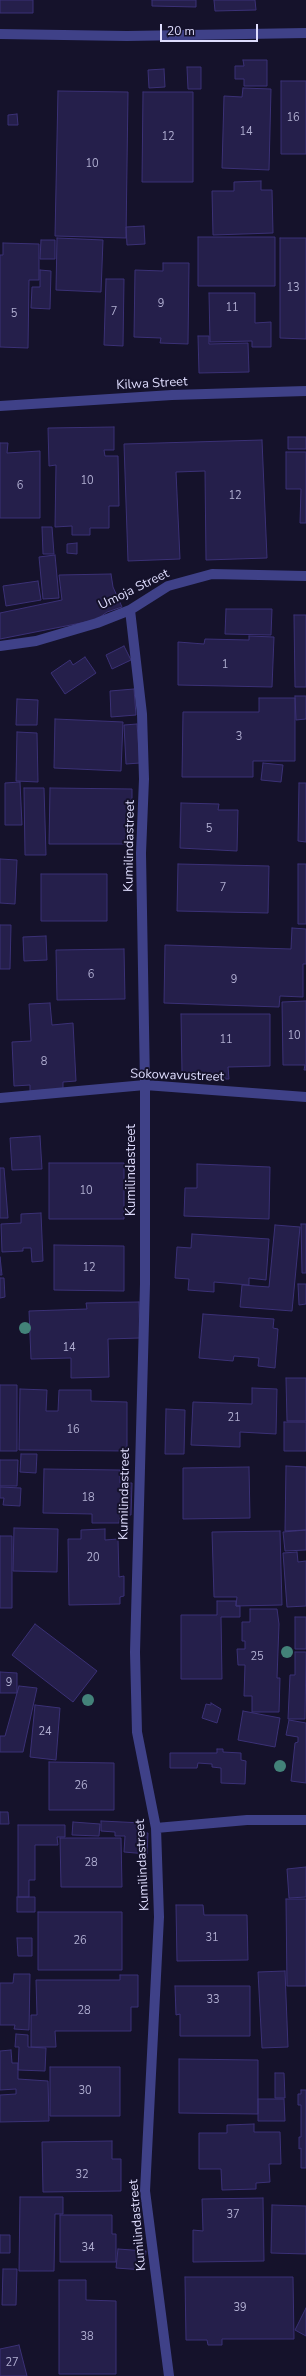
<!DOCTYPE html>
<style>
body{margin:0}
#map{position:relative;width:306px;height:2376px;overflow:hidden;background:#15122b;font-family:"Nunito Sans",sans-serif}
canvas{display:block}
.scale{position:absolute;left:160px;top:24px;width:98px;height:18px;box-sizing:border-box;border:2px solid #dfddfe;border-top:0;padding-left:5px;font-size:12px;line-height:14px;white-space:nowrap;color:#dfddfe;-webkit-text-stroke:3px #15122b;paint-order:stroke}
</style>
<div id="map">
<canvas width="306" height="2376"></canvas>
<div class="scale">20 m</div>
</div>
<script>
const ctx = document.querySelector('canvas').getContext('2d');
ctx.lineJoin = 'round';
function fill(path, color) { ctx.fillStyle = color; ctx.fill(path, 'evenodd'); }
const toPath = rows => new Path2D(rows.map(r => 'M' + r).join(''));
function strokePath(path, color, width, dash) { ctx.strokeStyle = color; ctx.lineWidth = width; ctx.lineCap = dash ? 'butt' : 'round'; ctx.setLineDash(dash || []); ctx.stroke(path); }
function write(font, color, halo, rows, align = 'center') {
  ctx.font = font + ' "Nunito Sans",sans-serif'; ctx.lineWidth = 4; ctx.setLineDash([]); ctx.textBaseline = 'middle'; ctx.strokeStyle = halo; ctx.fillStyle = color; for (const [text, x, y, turn = 0] of rows) {
    ctx.save(); ctx.translate(x, y); ctx.rotate((+turn || 0) * Math.PI / 180); ctx.textAlign = isNaN(turn) ? turn : align; if (halo) ctx.strokeText(text, 0, 0); ctx.fillText(text, 0, 0); ctx.restore();
  }
}
const building = toPath([
 [0,0,33,0,33,13,0,13,0,0],
 [152,0,196,0,196,7,152,6,152,0],
 [214,0,255,0,256,10,215,11,214,0],
 [243,60,267,60,267,86,244,86,244,79,235,79,235,66,244,66,243,60],
 [187,67,201,67,201,89,188,89,187,67],
 [164,69,165,87,149,88,148,70,164,69],
 [281,81,306,81,306,154,281,154,281,81],
 [243,88,271,89,269,170,222,168,224,96,242,97,243,88],
 [58,91,128,92,126,238,55,236,58,91],
 [143,92,193,92,193,182,142,182,143,92],
 [17,114,18,125,8,125,8,115,17,114],
 [261,181,261,190,272,190,273,233,213,235,212,191,234,191,234,182,261,181],
 [144,226,145,244,127,245,126,227,144,226],
 [198,237,275,237,275,286,198,286,198,237],
 [57,238,103,240,101,292,56,290,57,238],
 [280,238,306,238,306,339,280,338,280,238],
 [41,240,55,240,55,259,40,259,41,240],
 [3,243,39,244,39,280,29,280,28,348,0,347,0,255,3,255,3,243],
 [163,263,189,263,188,344,160,343,161,338,134,337,135,270,163,271,163,263],
 [40,270,51,271,50,309,31,308,32,287,40,287,40,270],
 [106,279,124,279,123,346,104,345,106,279],
 [209,293,255,293,255,323,271,322,271,347,252,347,252,341,210,342,209,293],
 [198,336,209,336,209,344,248,343,249,372,199,373,198,336],
 [114,427,114,450,104,450,105,456,118,456,119,506,109,506,109,528,90,528,90,535,72,535,72,526,55,527,56,465,49,466,48,428,114,427],
 [288,437,306,437,306,449,288,449,288,437],
 [262,440,267,558,206,560,205,471,176,472,180,559,128,561,124,444,262,440],
 [0,443,8,443,7,453,40,451,40,518,0,518,0,443],
 [286,452,306,452,306,523,300,523,301,489,286,489,286,452],
 [42,527,52,527,54,554,43,554,42,527],
 [77,543,77,554,67,553,67,544,77,543],
 [55,555,59,598,43,599,39,557,55,555],
 [111,574,113,587,122,607,107,612,96,620,0,639,0,613,62,600,59,575,111,574],
 [38,581,41,600,6,606,3,586,38,581],
 [226,609,272,609,271,635,225,634,226,609],
 [294,615,306,615,306,687,295,687,294,615],
 [249,636,274,637,272,687,178,685,178,642,204,644,205,639,249,640,249,636],
 [124,646,131,660,112,669,106,655,124,646],
 [85,657,96,673,65,694,51,673,70,660,73,665,85,657],
 [134,689,136,715,111,717,110,691,134,689],
 [295,696,306,696,306,719,296,720,295,696],
 [259,698,295,698,295,761,253,761,253,777,182,777,183,712,259,712,259,698],
 [17,699,38,700,37,725,16,725,17,699],
 [55,719,123,722,121,771,54,768,55,719],
 [137,724,140,763,126,764,124,725,137,724],
 [17,732,37,733,38,782,16,781,17,732],
 [263,763,283,765,281,782,261,780,263,763],
 [20,782,22,825,5,825,5,783,20,782],
 [299,783,306,783,306,842,298,841,299,783],
 [24,788,44,788,46,855,25,855,24,788],
 [50,788,132,789,132,844,49,844,50,788],
 [181,803,219,804,218,810,238,810,237,851,180,848,181,803],
 [0,859,17,860,15,904,0,903,0,859],
 [178,864,269,866,268,913,177,911,178,864],
 [298,864,306,864,306,924,298,924,298,864],
 [41,874,107,874,107,921,41,921,41,874],
 [0,925,11,925,10,969,0,969,0,925],
 [292,928,306,929,306,964,303,964,303,997,280,996,279,1007,164,1003,165,945,291,949,292,928],
 [46,936,47,960,24,961,23,937,46,936],
 [124,949,125,999,57,1000,56,950,124,949],
 [306,1001,306,1070,304,1070,305,1065,283,1065,282,1002,306,1001],
 [50,1003,52,1025,73,1023,76,1081,63,1082,63,1089,30,1091,30,1085,14,1086,12,1042,31,1041,29,1004,50,1003],
 [181,1014,270,1014,270,1066,228,1067,229,1079,199,1079,198,1072,182,1072,181,1014],
 [40,1136,42,1169,12,1170,10,1138,40,1136],
 [49,1163,124,1163,124,1219,49,1219,49,1163],
 [197,1164,270,1167,269,1219,184,1216,185,1188,197,1188,197,1164],
 [0,1168,4,1168,8,1218,0,1218,0,1168],
 [41,1213,43,1261,32,1262,31,1248,23,1248,23,1251,2,1252,1,1224,21,1223,21,1214,41,1213],
 [301,1224,306,1224,306,1273,302,1273,301,1224],
 [275,1225,300,1227,292,1311,240,1307,242,1285,269,1287,275,1225],
 [192,1234,269,1239,266,1280,249,1278,249,1285,214,1282,214,1292,188,1290,189,1279,175,1278,177,1247,191,1248,192,1234],
 [54,1245,124,1246,124,1291,54,1290,54,1245],
 [0,1257,2,1275,0,1275,0,1257],
 [0,1278,4,1278,5,1297,0,1298,0,1278],
 [298,1284,306,1284,306,1304,299,1305,298,1284],
 [139,1302,140,1338,108,1339,109,1377,71,1378,71,1358,31,1359,29,1311,87,1309,86,1303,139,1302],
 [203,1314,274,1319,273,1328,278,1329,275,1368,258,1366,259,1358,234,1356,233,1361,199,1358,203,1314],
 [286,1378,306,1378,306,1421,287,1421,286,1378],
 [0,1385,17,1385,17,1451,0,1451,0,1385],
 [252,1388,277,1389,276,1434,240,1432,240,1447,191,1445,193,1402,252,1404,252,1388],
 [20,1389,47,1390,46,1411,58,1411,59,1390,91,1390,91,1401,127,1402,127,1451,19,1450,20,1389],
 [166,1409,185,1410,184,1454,165,1454,166,1409],
 [284,1422,306,1422,306,1451,284,1451,284,1422],
 [21,1454,37,1454,36,1473,20,1472,21,1454],
 [0,1460,18,1460,17,1486,0,1486,0,1460],
 [286,1466,306,1467,306,1530,285,1531,286,1466],
 [249,1467,250,1518,183,1519,183,1468,249,1467],
 [44,1469,120,1470,120,1483,132,1483,131,1515,120,1515,119,1523,92,1523,92,1514,43,1513,44,1469],
 [0,1487,21,1488,20,1506,3,1505,4,1498,0,1498,0,1487],
 [14,1528,58,1529,57,1572,13,1571,14,1528],
 [105,1529,105,1540,118,1539,119,1577,124,1576,124,1596,120,1597,120,1604,69,1605,68,1539,81,1539,81,1530,105,1529],
 [306,1530,306,1550,285,1551,283,1532,306,1530],
 [280,1531,282,1605,236,1606,237,1597,214,1597,212,1532,280,1531],
 [0,1536,12,1536,12,1608,0,1608,0,1536],
 [297,1552,298,1562,306,1561,306,1606,287,1607,283,1553,297,1552],
 [217,1601,236,1601,236,1606,240,1606,240,1617,221,1617,222,1679,181,1679,181,1615,217,1615,217,1601],
 [250,1609,277,1609,279,1624,277,1678,280,1678,279,1712,252,1712,252,1696,244,1696,245,1665,238,1665,237,1649,245,1649,245,1641,242,1641,242,1622,250,1622,250,1609],
 [295,1617,306,1617,306,1649,295,1649,295,1617],
 [35,1624,97,1671,73,1702,12,1655,35,1624],
 [295,1652,306,1652,305,1719,288,1719,290,1675,295,1675,295,1652],
 [0,1672,17,1673,17,1693,0,1693,0,1672],
 [19,1686,37,1688,23,1752,0,1752,0,1736,5,1736,19,1686],
 [211,1703,221,1709,217,1723,202,1718,206,1704,211,1705,211,1703],
 [35,1705,60,1708,56,1760,30,1757,35,1705],
 [243,1711,280,1718,275,1747,238,1740,243,1711],
 [289,1720,306,1723,306,1783,291,1781,295,1743,298,1742,298,1737,286,1735,289,1720],
 [217,1749,223,1749,223,1752,241,1753,241,1760,246,1761,245,1784,221,1783,221,1768,212,1767,212,1764,198,1763,197,1768,170,1768,170,1753,217,1753,217,1749],
 [49,1762,114,1763,114,1810,49,1810,49,1762],
 [0,1812,8,1812,9,1824,0,1824,0,1812],
 [101,1821,143,1823,143,1833,148,1833,147,1854,124,1852,125,1836,115,1836,115,1832,101,1831,101,1821],
 [73,1822,100,1824,99,1836,72,1835,73,1822],
 [18,1825,65,1825,65,1837,57,1837,58,1845,35,1845,35,1880,29,1880,29,1897,18,1897,18,1825],
 [60,1838,121,1838,122,1887,61,1887,60,1838],
 [306,1867,306,1897,289,1898,287,1869,306,1867],
 [17,1897,35,1897,35,1912,17,1912,17,1897],
 [286,1899,306,1899,306,1986,287,1986,286,1899],
 [176,1905,203,1905,204,1915,247,1915,248,1960,177,1961,176,1905],
 [38,1912,122,1912,122,1970,38,1970,38,1912],
 [17,1938,32,1938,32,1956,18,1956,17,1938],
 [285,1971,288,2047,262,2048,258,1972,285,1971],
 [14,1974,30,1974,29,2030,14,2029,15,2025,0,2025,0,1983,13,1983,14,1974],
 [120,1975,138,1975,138,2007,131,2007,131,2031,55,2031,56,2047,31,2047,31,2015,37,2015,36,1980,120,1980,120,1975],
 [175,1986,250,1986,250,2036,180,2036,180,2014,176,2015,175,1986],
 [16,2034,28,2035,28,2047,46,2048,45,2071,18,2070,19,2047,15,2047,16,2034],
 [11,2050,12,2063,18,2063,18,2079,48,2081,49,2121,0,2122,0,2095,16,2094,16,2089,0,2090,0,2051,11,2050],
 [179,2059,258,2060,258,2114,179,2113,179,2059],
 [50,2067,120,2067,120,2116,50,2116,50,2067],
 [275,2073,284,2073,285,2098,275,2098,275,2073],
 [301,2090,306,2090,306,2168,301,2168,301,2148,299,2149,299,2137,301,2137,301,2105,298,2105,298,2094,301,2094,301,2090],
 [258,2099,284,2099,285,2121,258,2121,258,2099],
 [254,2124,254,2132,280,2132,281,2164,269,2164,270,2182,256,2183,256,2189,222,2190,221,2169,199,2169,199,2133,227,2133,227,2125,254,2124],
 [112,2141,112,2159,121,2159,121,2191,43,2192,42,2142,112,2141],
 [20,2197,63,2197,63,2214,55,2214,54,2271,19,2271,20,2197],
 [263,2198,264,2261,193,2262,193,2230,203,2231,202,2199,263,2198],
 [272,2205,306,2206,306,2254,271,2253,272,2205],
 [60,2215,112,2215,112,2234,116,2234,116,2262,60,2262,60,2215],
 [0,2235,10,2235,10,2253,0,2253,0,2235],
 [118,2249,146,2251,144,2270,116,2268,118,2249],
 [3,2269,17,2269,16,2305,2,2305,3,2269],
 [185,2277,293,2277,294,2339,222,2339,222,2345,208,2345,207,2340,186,2340,185,2277],
 [59,2280,86,2280,86,2300,116,2301,116,2374,59,2374,59,2280],
 [306,2308,306,2336,295,2330,306,2308],
 [19,2345,27,2376,0,2376,0,2349,19,2345]
]);
fill(building, '#251f4b');
strokePath(building, '#3b3176', 1);
strokePath(toPath([
 [0,34,127,36,306,33],
 [0,406,172,395,306,391],
 [130,610,142,714,144,779,141,853,145,1085,145,1284,135,1652,137,1732,156,1828,159,1917,145,2191,169,2376],
 [0,646,36,641,97,623,130,610,168,586,212,574,306,576],
 [0,1098,145,1085,306,1097],
 [156,1828,247,1820,306,1820]
]), '#3f4188', 10);
ctx.fillStyle = '#438279';
for (const [x, y] of [
 [25,1328],
 [287,1652],
 [88,1700],
 [280,1766]
]) { ctx.beginPath(); ctx.arc(x, y, 6, 0, 2 * Math.PI); ctx.fill(); }
write('11px', '#b0aed1', null, [
 ["16",293,118],
 ["14",246,132],
 ["12",168,137],
 ["10",92,164],
 ["13",293,288],
 ["9",161,304],
 ["11",232,308],
 ["7",114,312],
 ["5",14,314],
 ["10",87,481],
 ["6",20,486],
 ["12",235,496],
 ["1",225,665],
 ["3",239,737],
 ["5",209,829],
 ["7",223,888],
 ["6",91,975],
 ["9",234,980],
 ["10",294,1036],
 ["11",226,1040],
 ["8",44,1062],
 ["10",86,1191],
 ["12",89,1268],
 ["14",69,1348],
 ["21",234,1418],
 ["16",73,1430],
 ["18",88,1498],
 ["20",93,1558],
 ["25",257,1657],
 ["9",9,1683],
 ["24",45,1732],
 ["26",81,1786],
 ["28",91,1863],
 ["31",212,1938],
 ["26",80,1941],
 ["33",213,2000],
 ["28",84,2011],
 ["30",85,2091],
 ["32",82,2175],
 ["37",233,2215],
 ["34",88,2248],
 ["39",240,2308],
 ["38",87,2337],
 ["27",12,2363]
]);
write('13px', '#dfddfe', '#15122b', [
 ["Kilwa Street",152,384,-3],
 ["Umoja Street",134,590,-26],
 ["Kumilindastreet",130,846,-89],
 ["Sokowavustreet",177,1076,2],
 ["Kumilindastreet",132,1170,-90],
 ["Kumilindastreet",125,1494,-89],
 ["Kumilindastreet",143,1865,-93],
 ["Kumilindastreet",138,2225,-95]
]);
</script>
